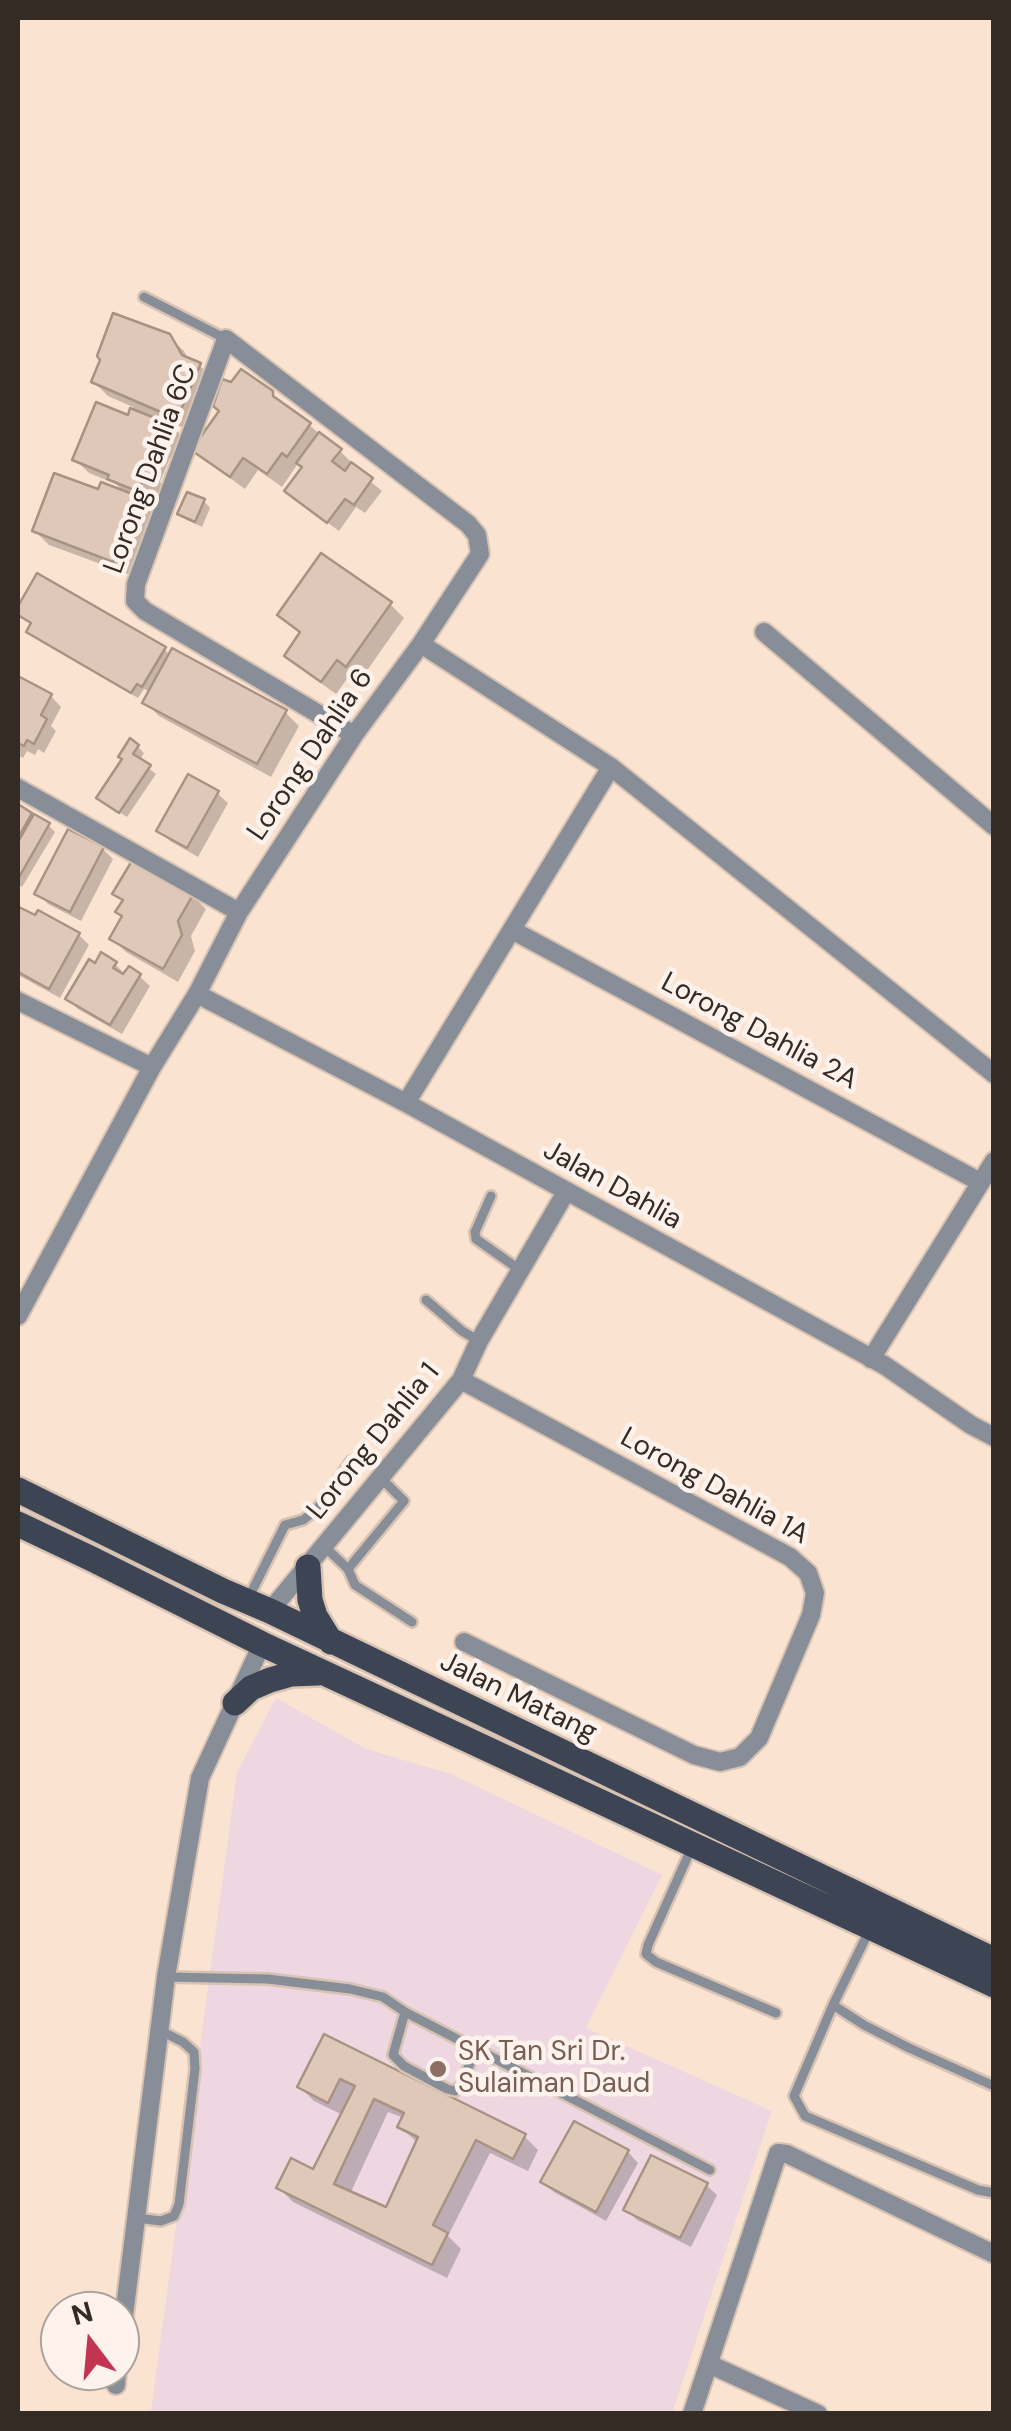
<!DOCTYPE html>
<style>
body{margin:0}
#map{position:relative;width:1011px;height:2431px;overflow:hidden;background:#fbe3d2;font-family:"DM Sans",sans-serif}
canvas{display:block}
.frame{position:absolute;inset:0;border:20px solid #352b25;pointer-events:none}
.north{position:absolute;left:40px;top:2291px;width:100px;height:100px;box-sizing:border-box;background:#fdf3ec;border:2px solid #ada39c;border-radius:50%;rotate:344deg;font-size:28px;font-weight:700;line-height:40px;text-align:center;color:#352b25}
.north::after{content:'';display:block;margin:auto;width:35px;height:45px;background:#c33352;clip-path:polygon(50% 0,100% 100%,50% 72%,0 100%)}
</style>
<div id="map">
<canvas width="1011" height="2431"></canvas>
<div class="frame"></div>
<div class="north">N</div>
</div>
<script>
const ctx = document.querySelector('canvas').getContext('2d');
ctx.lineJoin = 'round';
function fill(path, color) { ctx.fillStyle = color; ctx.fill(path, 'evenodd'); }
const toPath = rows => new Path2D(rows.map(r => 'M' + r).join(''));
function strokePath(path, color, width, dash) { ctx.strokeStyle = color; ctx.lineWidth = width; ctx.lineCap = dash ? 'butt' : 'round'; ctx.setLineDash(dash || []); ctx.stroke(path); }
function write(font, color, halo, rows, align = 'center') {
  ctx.font = font + ' "DM Sans",sans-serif'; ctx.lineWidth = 9; ctx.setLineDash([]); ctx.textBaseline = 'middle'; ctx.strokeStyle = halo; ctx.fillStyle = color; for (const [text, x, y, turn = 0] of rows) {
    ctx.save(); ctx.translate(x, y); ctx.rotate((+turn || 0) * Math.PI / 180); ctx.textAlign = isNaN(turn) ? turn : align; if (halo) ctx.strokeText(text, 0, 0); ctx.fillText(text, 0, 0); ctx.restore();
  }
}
fill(toPath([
 [276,1698,366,1749,451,1774,662,1875,586,2028,772,2111,672,2413,155,2414,151,2411,237,1772]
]), '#eed7e1');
fill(toPath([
 [169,336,184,351,189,361,199,365,214,379,191,431,167,421,188,442,179,462,170,458,160,482,165,487,161,496,157,494,153,504,135,497,151,512,128,574,49,545,35,531,100,492,126,494,116,484,89,473,75,459,129,418,133,407,108,396,94,382],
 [271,393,340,451,350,461,349,464,382,491,365,513,356,507,339,531,298,501,287,491,303,470,297,465,282,487,258,470,245,489,209,463,194,449],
 [204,501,210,508,202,527,187,520,180,514],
 [38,576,164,649,171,656,285,712,299,726,271,777,159,716,145,702,151,692,144,689,138,698,35,638,29,632,33,624,23,619,18,611],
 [390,604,404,618,361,679,352,672,336,694,301,669,287,655,302,634,281,615],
 [18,679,51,696,61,707,51,726,56,731,44,753,38,749,35,755,27,751,23,758,18,755],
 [138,747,144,753,139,761,156,774,127,817,106,804,124,760],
 [217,793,228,803,198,857,170,841,159,831],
 [18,807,48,825,55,832,22,887,18,884],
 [103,849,113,859,81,921,48,904,38,893],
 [116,894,192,895,206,909,191,936,195,951,178,982,126,952,112,938,124,917,124,902],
 [20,910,79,935,89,945,60,998,18,975,18,914],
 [115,964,126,975,139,976,150,986,122,1034,78,1009,68,998],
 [325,2038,524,2136,538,2150,528,2171,490,2153,448,2236,461,2249,447,2278,293,2202,279,2188,315,2172,343,2115,314,2101,300,2087],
 [388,2112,404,2118,400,2127,418,2143,387,2211,350,2194],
 [628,2152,638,2163,606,2221,554,2192,543,2182],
 [706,2185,717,2195,691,2247,637,2220,626,2210]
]), '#0003');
const building = toPath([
 [113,313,170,334,182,355,201,363,177,419,91,382,100,360,97,356,113,313],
 [241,369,273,391,273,396,311,423,287,457,282,453,267,474,243,458,230,477,191,450,219,411,213,406,222,379,231,382,241,369],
 [96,402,128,415,130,408,175,426,165,449,156,446,146,468,152,471,147,484,142,482,139,492,107,479,109,475,72,460,96,402],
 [319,432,342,449,332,461,345,471,351,462,373,478,354,505,345,499,327,523,284,491,302,467,296,463,319,432],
 [54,473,98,489,101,482,138,496,113,562,32,531,54,473],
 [187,492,205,499,195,522,177,514,187,492],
 [321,553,392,602,346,667,337,660,321,682,284,656,300,632,277,615,321,553],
 [37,573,166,647,142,687,137,684,131,693,26,632,31,623,18,615,18,606,37,573],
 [172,648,287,710,257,764,142,703,172,648],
 [18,676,52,694,41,715,47,719,34,744,27,740,24,746,18,743,18,676],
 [130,738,139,745,133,754,151,765,119,813,96,798,122,759,118,757,130,738],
 [188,774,219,791,187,848,156,831,188,774],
 [18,804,32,813,18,838,18,804],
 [34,814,50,823,18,879,18,842,34,814],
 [68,829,104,847,70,912,34,894,68,829],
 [133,859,194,893,178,921,182,935,163,969,109,939,122,916,115,912,123,900,112,894,133,859],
 [19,907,35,915,38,910,80,933,49,989,18,972,19,907],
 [101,952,117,962,113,968,123,974,129,966,141,974,110,1025,65,999,89,959,95,963,101,952],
 [324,2034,526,2134,513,2159,476,2140,433,2225,448,2233,432,2265,276,2188,291,2158,313,2169,355,2086,340,2079,328,2103,297,2087,324,2034],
 [374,2099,404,2113,397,2127,418,2137,386,2207,334,2184,374,2099],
 [574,2121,629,2150,596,2212,540,2182,574,2121],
 [651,2155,708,2183,680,2238,623,2210,651,2155]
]);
fill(building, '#e0c8b8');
strokePath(building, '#a89282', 2.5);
const service = toPath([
 [144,297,226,339],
 [491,1196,475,1232,476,1239,520,1270],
 [426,1300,462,1331,479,1341],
 [325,1547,348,1569,355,1585,412,1622],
 [348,1569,404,1501,381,1478],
 [248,1599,285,1525,303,1520,317,1509,351,1461],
 [692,1847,648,1945,646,1954,656,1962,776,2013],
 [869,1931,833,2005,864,2025,909,2048,994,2086],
 [166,1977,268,1979,350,1989,383,1997,405,2012,710,2170],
 [833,2005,794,2096,805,2116,978,2190,994,2193],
 [405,2012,393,2055,404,2066,447,2089,455,2091,461,2086,476,2048],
 [136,2218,161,2221,174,2216,179,2204,195,2069,194,2052,183,2042,159,2030]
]);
const minor = toPath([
 [764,632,994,826],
 [421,644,611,767,994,1074],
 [18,788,239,912],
 [512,930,980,1182],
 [197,994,406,1103,884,1365,971,1425,994,1437],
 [18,1001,152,1067],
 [406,1103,611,767],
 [18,1316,152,1067,197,994,239,912,354,735,421,644,480,554,477,535,468,524,226,339,136,584,135,601,145,611,354,735],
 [871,1359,994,1161],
 [461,1380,790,1557,808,1573,815,1593,811,1615,759,1738,740,1757,720,1762,694,1755,464,1642],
 [270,1611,461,1380,479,1341,566,1192],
 [120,2348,166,1977,200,1778,262,1644],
 [709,2364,818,2414],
 [116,2385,117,2371],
 [692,2414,778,2153,787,2154,994,2254]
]);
const primary = toPath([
 [18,1490,223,1591,270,1611,994,1960],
 [18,1524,92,1559,262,1644,994,1985],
 [308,1567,310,1600,315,1616,331,1642],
 [235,1703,251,1688,270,1680,291,1674,318,1673]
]);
strokePath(service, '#d7c2b3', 14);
strokePath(minor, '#d7c2b3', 22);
strokePath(primary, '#d7c2b3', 30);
strokePath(service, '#888e97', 9);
strokePath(minor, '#888e97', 18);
strokePath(primary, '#3d4555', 25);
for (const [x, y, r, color] of [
 [438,2069,10,"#8d6e63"]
]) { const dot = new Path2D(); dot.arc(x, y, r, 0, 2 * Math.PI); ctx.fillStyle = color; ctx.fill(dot); strokePath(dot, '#fdf3ec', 4); }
write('28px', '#352b25', '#fdf3ec', [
 ["Lorong Dahlia 6C",151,469,-70],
 ["Lorong Dahlia 6",311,755,-56],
 ["Lorong Dahlia 2A",759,1032,28],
 ["Jalan Dahlia",612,1186,29],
 ["Lorong Dahlia 1",374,1442,-51],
 ["Lorong Dahlia 1A",714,1487,29],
 ["Jalan Matang",518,1698,26]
]);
write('28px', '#785e54', '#fdf3ec', [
 ["SK Tan Sri Dr.",458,2053],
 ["Sulaiman Daud",458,2085]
], 'left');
</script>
